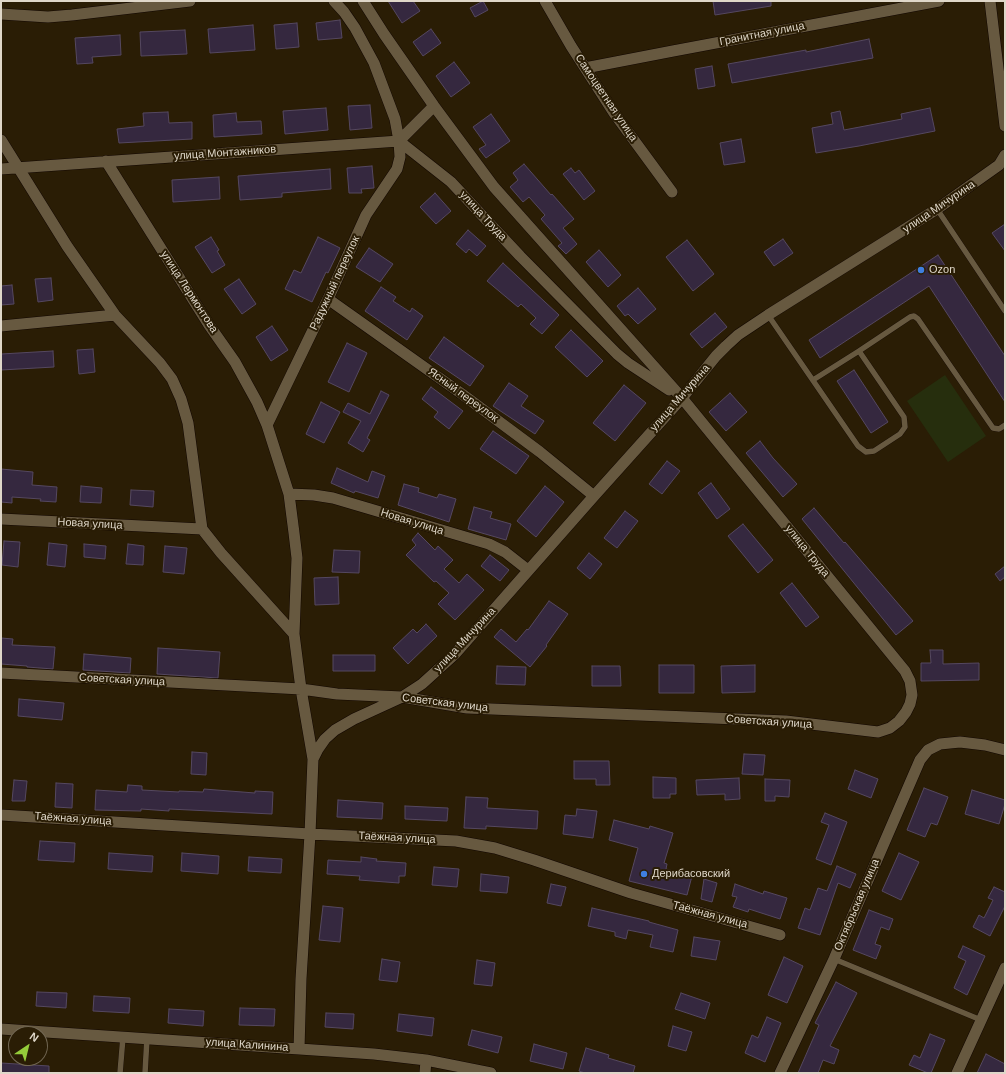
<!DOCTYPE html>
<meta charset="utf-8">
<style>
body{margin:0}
#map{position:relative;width:1006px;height:1074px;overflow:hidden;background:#2a1d05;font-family:Arial,sans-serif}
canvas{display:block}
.frame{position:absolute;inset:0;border:2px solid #dfd7c9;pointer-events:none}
.north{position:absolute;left:8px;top:1026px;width:40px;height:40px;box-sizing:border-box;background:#2a1d05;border:1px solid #726753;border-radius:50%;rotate:35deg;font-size:11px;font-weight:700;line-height:16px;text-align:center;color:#dfd7c9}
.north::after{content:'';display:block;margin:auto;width:14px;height:18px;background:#95cc3a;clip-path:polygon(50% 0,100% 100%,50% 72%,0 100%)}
</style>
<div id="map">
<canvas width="1006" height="1074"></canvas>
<div class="frame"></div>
<div class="north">N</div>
</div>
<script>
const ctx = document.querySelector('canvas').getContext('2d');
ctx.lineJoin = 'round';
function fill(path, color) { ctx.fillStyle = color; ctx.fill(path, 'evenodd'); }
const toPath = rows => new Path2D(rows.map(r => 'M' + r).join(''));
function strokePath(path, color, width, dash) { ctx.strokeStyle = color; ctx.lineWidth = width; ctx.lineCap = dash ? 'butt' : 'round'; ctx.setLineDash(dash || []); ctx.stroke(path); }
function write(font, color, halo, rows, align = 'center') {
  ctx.font = font + ' Arial,sans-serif'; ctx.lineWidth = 4; ctx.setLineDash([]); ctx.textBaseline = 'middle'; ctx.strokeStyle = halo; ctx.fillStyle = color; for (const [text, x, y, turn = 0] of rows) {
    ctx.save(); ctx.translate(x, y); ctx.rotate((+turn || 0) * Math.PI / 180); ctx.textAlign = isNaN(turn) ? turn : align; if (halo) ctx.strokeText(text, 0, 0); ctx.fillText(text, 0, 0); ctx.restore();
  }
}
fill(toPath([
 [945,375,986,436,948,462,907,401]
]), '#262e0d');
const building = toPath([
 [388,1,413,1,420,11,402,23,388,1],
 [483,1,488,10,475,17,470,8,483,1],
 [713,1,771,1,771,6,715,15,713,1],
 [340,20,342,38,318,40,316,23,340,20],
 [297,23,299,47,276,49,274,25,297,23],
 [253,25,255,50,210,53,208,29,253,25],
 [431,29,441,43,423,56,413,42,431,29],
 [185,30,187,54,141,56,140,32,185,30],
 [120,35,121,55,92,57,93,63,77,64,75,38,120,35],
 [869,39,873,58,732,83,728,64,806,50,806,52,869,39],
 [454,62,470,83,451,97,436,76,454,62],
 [712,66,715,86,698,89,695,69,712,66],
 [370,105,372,128,350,130,348,106,370,105],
 [326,108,328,130,285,134,283,111,326,108],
 [930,108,935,131,859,146,816,153,812,128,833,124,831,113,840,111,844,130,902,119,901,114,930,108],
 [168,112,169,123,192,122,192,139,119,143,117,129,144,126,143,113,168,112],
 [236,113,237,122,261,121,262,134,214,137,213,115,236,113],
 [491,114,510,141,486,158,479,149,486,145,473,127,491,114],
 [741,139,745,162,724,165,720,143,741,139],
 [524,164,551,195,552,194,574,219,563,228,577,244,566,254,558,246,562,243,541,219,545,215,529,197,523,202,510,187,518,180,513,173,524,164],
 [372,166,374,188,361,189,362,193,349,193,347,168,372,166],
 [571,168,575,173,579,170,595,191,584,200,563,174,571,168],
 [330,169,331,189,282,193,282,197,240,200,238,176,330,169],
 [219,177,220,199,173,202,172,180,219,177],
 [435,193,451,211,436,224,420,207,435,193],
 [1005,224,1005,251,992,233,1005,224],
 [468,230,486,246,477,256,469,249,466,253,456,244,468,230],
 [211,237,219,250,217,251,225,265,212,273,195,247,211,237],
 [318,237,340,248,328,273,326,272,312,302,285,289,294,270,301,273,318,237],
 [783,239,793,253,774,266,764,252,783,239],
 [687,240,714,274,693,291,666,257,687,240],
 [369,248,393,264,380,282,356,267,369,248],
 [599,250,621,275,608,287,586,262,599,250],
 [938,255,1005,356,1005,402,929,286,820,358,809,340,938,255],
 [503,263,559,315,542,334,530,324,536,318,521,304,518,307,487,281,503,263],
 [51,278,53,300,38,302,35,279,51,278],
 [239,279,256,304,242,314,224,289,239,279],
 [12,285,14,304,1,305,1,286,12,285],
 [381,287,396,297,393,301,410,312,412,308,423,316,407,340,365,311,381,287],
 [638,288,656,309,638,324,628,314,625,316,617,306,638,288],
 [715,313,727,327,702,348,690,334,715,313],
 [272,326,288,350,271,361,256,337,272,326],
 [571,330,603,361,587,377,555,347,571,330],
 [444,337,484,366,470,386,429,358,444,337],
 [347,343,367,353,349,392,328,382,347,343],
 [93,349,95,372,79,374,77,350,93,349],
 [53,351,54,367,1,370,1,354,53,351],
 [854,370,888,422,871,433,837,381,854,370],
 [509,383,528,396,521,406,544,421,535,434,493,406,509,383],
 [624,385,646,403,615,441,593,423,624,385],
 [431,387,463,411,449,429,434,417,438,412,422,399,431,387],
 [381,391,389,395,367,438,370,440,363,452,348,443,361,421,343,412,348,403,370,414,381,391],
 [730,393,747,412,726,431,709,412,730,393],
 [321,402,340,412,324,443,306,434,321,402],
 [493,431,529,456,516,474,480,449,493,431],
 [760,441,773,458,797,484,783,497,746,453,760,441],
 [667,461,680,471,662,494,649,484,667,461],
 [337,468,368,482,372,471,385,476,378,498,355,491,354,493,331,483,337,468],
 [1,469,33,472,32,485,57,487,56,502,40,501,41,499,12,497,12,503,1,502,1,469],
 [711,483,730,509,717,519,698,493,711,483],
 [404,484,419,488,418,492,437,498,439,494,456,499,449,522,398,505,404,484],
 [81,486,102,488,101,503,80,502,81,486],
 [545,486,564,502,536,537,517,521,545,486],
 [131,490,154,491,153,507,130,505,131,490],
 [474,507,492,512,490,518,511,524,506,540,468,529,474,507],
 [814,508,844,543,845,542,913,621,896,635,802,519,814,508],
 [625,511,638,521,617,548,604,538,625,511],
 [743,524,773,560,758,573,728,536,743,524],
 [418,533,435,550,438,546,453,560,444,569,459,583,467,574,484,590,455,620,438,604,449,593,436,581,434,582,406,555,416,545,412,540,418,533],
 [4,541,20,542,18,567,2,565,4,541],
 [49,543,67,545,65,567,47,565,49,543],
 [84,544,106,546,105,559,84,557,84,544],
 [128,544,144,546,143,565,126,564,128,544],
 [165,546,187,548,184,574,163,572,165,546],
 [334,550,360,551,359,573,332,572,334,550],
 [589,553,602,564,590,579,577,568,589,553],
 [490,555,509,570,500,581,481,566,490,555],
 [1005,566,1005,577,1000,581,995,574,1005,566],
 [338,577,339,604,315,605,314,578,338,577],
 [792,583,819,617,806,627,780,593,792,583],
 [549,601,568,614,546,645,547,646,530,667,494,637,501,629,516,642,527,629,528,630,549,601],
 [426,624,437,636,408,664,393,648,413,629,417,633,426,624],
 [1,638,13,639,12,645,55,647,53,669,27,667,27,666,1,664,1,638],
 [158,648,220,652,218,678,157,674,158,648],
 [930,650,943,650,943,664,979,663,979,680,921,681,921,663,931,663,930,650],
 [84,654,131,658,130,673,83,670,84,654],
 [333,655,375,655,375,671,333,671,333,655],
 [659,665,694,665,694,693,659,693,659,665],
 [755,665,755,692,722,693,721,666,755,665],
 [497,666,526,667,525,685,496,684,497,666],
 [592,666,620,666,621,686,592,686,592,666],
 [19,699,64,703,62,720,18,716,19,699],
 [192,752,207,753,206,775,191,774,192,752],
 [744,754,765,755,763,775,742,774,744,754],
 [574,761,609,761,610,785,596,785,596,779,574,779,574,761],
 [855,770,878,779,871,798,848,789,855,770],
 [653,777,676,778,676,794,670,794,670,798,653,798,653,777],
 [739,778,740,799,725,800,725,794,697,795,696,780,739,778],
 [765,779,790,780,789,797,775,796,775,801,765,801,765,779],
 [14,780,27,781,25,801,12,801,14,780],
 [56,783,73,784,72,808,55,807,56,783],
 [128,785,142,786,142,790,179,792,179,791,203,792,204,789,255,793,255,791,273,792,272,814,169,809,169,811,141,809,141,811,95,810,96,790,127,792,128,785],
 [924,788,948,797,937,825,931,823,925,837,907,830,924,788],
 [972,790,1005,800,1005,804,999,824,965,814,972,790],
 [466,797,488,798,487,808,538,811,537,829,486,826,486,829,464,828,466,797],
 [338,800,383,803,382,819,337,817,338,800],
 [405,806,448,808,447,821,405,819,405,806],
 [577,809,597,811,593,838,563,834,565,815,576,816,577,809],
 [825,813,847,822,831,865,816,859,829,825,821,822,825,813],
 [614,820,649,829,650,826,673,833,664,863,667,864,666,869,692,876,687,895,629,881,638,848,609,840,614,820],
 [40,841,75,843,74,862,38,860,40,841],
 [109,853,153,856,152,872,108,869,109,853],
 [182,853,219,856,218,874,181,871,182,853],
 [899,853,919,862,901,900,882,891,899,853],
 [249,857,282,859,281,873,248,871,249,857],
 [361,857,377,859,376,861,406,863,405,876,399,876,399,883,359,880,360,876,327,874,328,860,361,862,361,857],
 [837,866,856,874,850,888,838,883,820,935,798,928,805,908,810,910,818,888,827,891,837,866],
 [434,867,459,869,457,887,432,885,434,867],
 [481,874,509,877,507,893,480,891,481,874],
 [704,879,717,883,712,902,701,899,704,879],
 [551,884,566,887,561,906,547,903,551,884],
 [735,884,763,894,764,891,787,898,780,919,749,909,748,912,733,907,737,897,732,896,735,884],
 [994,887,1005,892,1005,906,990,936,973,927,979,915,984,918,993,900,988,898,994,887],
 [323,906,343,908,340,942,319,940,323,906],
 [592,908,649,921,649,922,678,930,673,952,650,947,653,935,628,930,626,939,615,936,615,932,588,926,592,908],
 [869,910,893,919,889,930,881,927,875,944,881,946,876,959,853,950,869,910],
 [694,937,720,941,716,960,691,956,694,937],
 [963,946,985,956,967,995,954,988,966,961,958,957,963,946],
 [784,957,803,966,787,1003,768,995,784,957],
 [382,959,400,962,397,982,379,980,382,959],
 [477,960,495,963,492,986,474,984,477,960],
 [836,982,857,993,830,1046,839,1050,834,1064,823,1060,818,1073,798,1073,819,1025,815,1023,836,982],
 [37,992,67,993,66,1008,36,1006,37,992],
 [681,993,710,1003,705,1019,675,1009,681,993],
 [94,996,130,998,129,1013,93,1011,94,996],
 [240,1008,275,1009,274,1026,239,1025,240,1008],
 [169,1009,204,1011,203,1026,168,1023,169,1009],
 [326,1013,354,1014,353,1029,325,1027,326,1013],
 [399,1014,434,1018,432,1036,397,1031,399,1014],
 [767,1017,781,1023,765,1062,745,1053,752,1035,758,1038,767,1017],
 [673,1026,692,1032,686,1051,668,1046,673,1026],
 [472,1030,502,1037,498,1053,468,1045,472,1030],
 [930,1034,945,1040,931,1073,928,1073,909,1065,914,1055,920,1058,930,1034],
 [534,1044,567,1053,563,1069,530,1061,534,1044],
 [586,1048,609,1055,608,1058,635,1066,633,1073,585,1073,579,1071,586,1048],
 [986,1054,1005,1064,1005,1073,977,1073,986,1054],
 [1,1063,49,1066,49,1073,1,1073,1,1063]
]);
fill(building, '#35283f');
strokePath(building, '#554860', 1);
const service = toPath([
 [937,209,1005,311],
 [768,315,858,446,866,452,874,451,900,434,905,427,904,417,859,351,910,317,914,316,918,319,993,428,999,429,1005,425],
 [813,380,859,351],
 [834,959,981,1020],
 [120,1073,123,1037],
 [145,1073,147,1038]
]);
const minor = toPath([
 [334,1,344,12,355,28,374,63,395,119,399,141,451,182,520,256,617,354,628,363,669,390],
 [545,1,571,46,614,113,672,192],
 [990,1,1005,126],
 [1,14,48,17,72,15,190,1],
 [585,68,673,51,939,1],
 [1,140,67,246,115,315,160,363,172,379,181,399,188,423,202,529,221,553,294,634,301,689,313,759,310,834,301,979,299,1049],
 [106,161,209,325,235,362,257,402,267,425,289,494,294,533,297,558,294,634],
 [1,169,399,141,434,106],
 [328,299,462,394,540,452,594,496],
 [1,326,115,315],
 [267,425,328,299,366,215,397,169,400,157,399,141],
 [289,494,314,495,333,498,489,544,505,552,528,570],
 [1,519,202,529],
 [1,673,301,689,337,694,402,697,467,708,786,721,878,732,890,728,899,721,906,712,910,704,912,695,910,681,905,671,682,398,494,187,434,106,384,34,363,1],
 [313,759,318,749,325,739,335,730,354,719,402,697,422,684,454,655,594,496,682,398,716,356,726,346,738,335,768,315,937,209,999,165,1005,155],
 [1,815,310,834,456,841,495,848,534,860,631,893,780,935],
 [1,1029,374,1054,426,1060,491,1073],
 [425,1073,426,1060],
 [780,1073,834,959,920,760,928,750,940,744,960,742,985,745,1005,750],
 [957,1073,1005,968]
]);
strokePath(service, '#120700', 6);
strokePath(minor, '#120700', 12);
strokePath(service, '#675940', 5.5);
strokePath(minor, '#675940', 11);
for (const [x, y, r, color] of [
 [921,270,4,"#3f7fe0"],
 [644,874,4,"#3f7fe0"]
]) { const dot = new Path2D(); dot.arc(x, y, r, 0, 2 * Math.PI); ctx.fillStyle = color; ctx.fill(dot); strokePath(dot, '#2a1d05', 1.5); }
write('11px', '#dfd7c9', '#2a1d05', [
 ["Гранитная улица",762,34,-11],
 ["Самоцветная улица",606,98,56],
 ["улица Монтажников",225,153,-4],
 ["улица Мичурина",939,207,-34],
 ["улица Труда",483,216,47],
 ["Радужный переулок",335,283,-65],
 ["улица Лермонтова",189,292,57],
 ["Ясный переулок",463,395,36],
 ["улица Мичурина",680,398,-49],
 ["Новая улица",412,522,17],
 ["Новая улица",90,524,3],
 ["улица Труда",807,551,51],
 ["улица Мичурина",465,640,-47],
 ["Советская улица",122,680,3],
 ["Советская улица",445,703,7],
 ["Советская улица",769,722,4],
 ["Таёжная улица",73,819,4],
 ["Таёжная улица",397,838,3],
 ["Октябрьская улица",857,905,-67],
 ["Таёжная улица",710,915,15],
 ["улица Калинина",247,1045,4]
]);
write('11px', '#dfd7c9', '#2a1d05', [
 ["Ozon",929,270],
 ["Дерибасовский",652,874]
], 'left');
</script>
